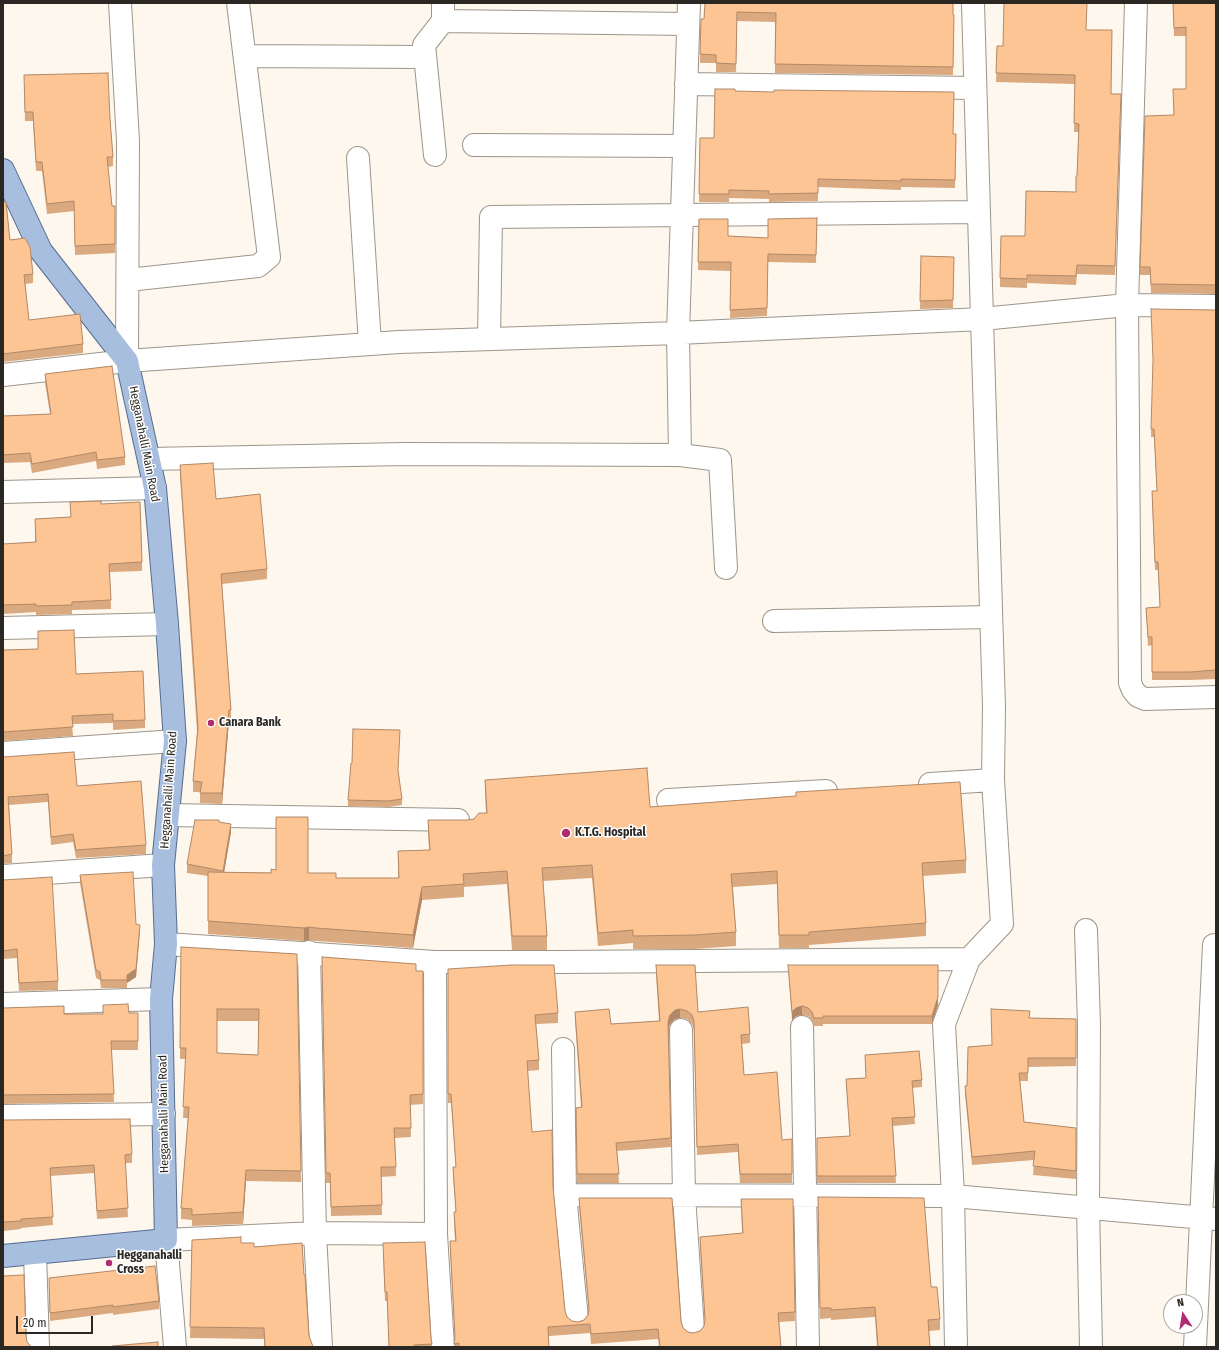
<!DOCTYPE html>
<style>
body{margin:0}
#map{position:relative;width:1219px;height:1350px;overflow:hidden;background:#fef7ee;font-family:"Fira Sans Condensed",sans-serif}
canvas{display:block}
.frame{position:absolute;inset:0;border:4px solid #2b2824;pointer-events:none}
.north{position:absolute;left:1163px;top:1294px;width:40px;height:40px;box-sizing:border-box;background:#fff;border:1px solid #aaa9a7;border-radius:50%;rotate:348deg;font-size:11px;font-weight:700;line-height:16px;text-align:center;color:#2b2824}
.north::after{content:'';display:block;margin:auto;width:14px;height:18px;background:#b12b70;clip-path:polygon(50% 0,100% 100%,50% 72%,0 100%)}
.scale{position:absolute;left:16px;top:1316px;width:77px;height:18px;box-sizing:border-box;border:2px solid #2b2824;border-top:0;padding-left:5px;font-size:12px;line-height:14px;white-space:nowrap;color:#2b2824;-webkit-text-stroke:3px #fff;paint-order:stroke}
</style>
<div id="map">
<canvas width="1219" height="1350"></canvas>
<div class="frame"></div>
<div class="north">N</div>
<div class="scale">20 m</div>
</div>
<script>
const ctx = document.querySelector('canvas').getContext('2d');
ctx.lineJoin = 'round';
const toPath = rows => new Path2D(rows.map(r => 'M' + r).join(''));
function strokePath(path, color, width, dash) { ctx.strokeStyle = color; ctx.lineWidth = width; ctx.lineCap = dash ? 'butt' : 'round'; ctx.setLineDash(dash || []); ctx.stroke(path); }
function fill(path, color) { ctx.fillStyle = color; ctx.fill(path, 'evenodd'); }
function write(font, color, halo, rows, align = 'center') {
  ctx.font = font + ' "Fira Sans Condensed",sans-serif'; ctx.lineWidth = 3; ctx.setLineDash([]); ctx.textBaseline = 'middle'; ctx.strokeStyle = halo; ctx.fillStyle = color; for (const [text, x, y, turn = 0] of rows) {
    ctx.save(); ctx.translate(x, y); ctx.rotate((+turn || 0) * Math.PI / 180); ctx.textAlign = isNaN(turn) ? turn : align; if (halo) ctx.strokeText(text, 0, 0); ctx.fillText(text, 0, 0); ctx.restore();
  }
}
const minor = toPath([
 [120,3,128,141,127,361],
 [1136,3,1127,305,1130,683,1133,690,1138,696,1145,699,1216,697],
 [443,21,688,24],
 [245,56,425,57],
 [686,84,975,88],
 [474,145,684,146],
 [435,155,424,45,443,21,443,3],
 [358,158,370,344],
 [128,280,258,266,269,257,238,3],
 [489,339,491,217,979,212],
 [3,375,127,361,399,342,678,333,982,319,1127,305,1216,306],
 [680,455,720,460,726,568],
 [149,459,405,454,680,455,678,333,689,3],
 [3,492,155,488],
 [774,621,991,617],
 [3,628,167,624],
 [3,753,175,741],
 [930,784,993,780],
 [668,800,826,791],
 [168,815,458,820],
 [3,876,163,865],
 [1086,930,1089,1025,1088,1208,1091,1347],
 [166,944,435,962,560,962,969,959],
 [309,952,315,1233,321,1347],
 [435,962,436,1234,443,1347],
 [3,1004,161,999],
 [802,1027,808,1347],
 [681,1030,684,1196,693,1330],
 [563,1049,565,1195,953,1196,1216,1219],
 [3,1116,164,1114],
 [565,1195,577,1319],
 [35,1253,38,1347],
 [175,1347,166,1240,315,1233,436,1234],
 [956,1347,953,1196,944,1024,969,959,1002,924,993,780,994,706,982,319,973,3],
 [1195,1347,1214,945]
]);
const major = toPath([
 [3,170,41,251,127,361,155,488,167,624,175,741,163,865,166,944,161,999,166,1240,3,1256]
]);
strokePath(minor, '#9d958a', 24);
strokePath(major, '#556d8f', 24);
strokePath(minor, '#fff', 22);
strokePath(major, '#a7bedf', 22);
fill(toPath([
 [705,3,953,15,954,24,953,75,775,73,775,22,737,21,736,72,716,72,716,63,700,63,700,54,704,19],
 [1173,3,1216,3,1216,294,1151,293,1150,275,1140,275,1140,267,1174,115,1173,89,1186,89,1186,36,1174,36],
 [1087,30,1111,94,1121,94,1115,275,1077,274,1076,285,1027,283,1027,288,1000,287,1000,278,1025,236,1076,192,1077,176,1079,132,1074,132,1075,84,996,82,997,46,1003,46],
 [24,85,110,119,113,157,113,166,108,167,112,206,115,206,115,253,75,255,74,211,47,214,42,171,36,171,33,121,25,121],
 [735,91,953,134,956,134,955,188,901,187,901,190,818,187,818,201,769,202,769,199,729,198,729,202,699,202,700,138,714,138],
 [3,202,10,240,33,274,33,283,25,284,29,320,83,344,83,353,3,362],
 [817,218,816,263,768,262,767,316,730,318,731,271,698,270,699,219,728,236,768,238],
 [921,256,954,257,953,308,920,309],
 [1216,310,1216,679,1190,680,1152,680,1152,645,1148,646,1146,608,1160,607,1158,570,1155,570,1152,500,1152,491,1157,491,1154,437,1151,437,1151,429],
 [45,374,125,457,125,465,97,469,96,461,32,473,30,462,3,463,3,416,50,414,45,383],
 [180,465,216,499,267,569,267,579,222,584,231,710,231,721,229,721,222,804,200,803,200,792,193,792,193,781,197,732,180,476],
 [70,502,101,504,142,562,142,571,110,572,111,609,72,610,72,614,36,615,36,612,3,614,3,544,35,542,35,519,71,517],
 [38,631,76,674,145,720,145,728,113,730,113,723,72,724,73,736,3,741,3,650,38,649],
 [3,757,77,786,146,845,146,854,76,858,73,842,51,845,48,802,9,805,12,854,12,863,3,864],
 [352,763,398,771,402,799,402,805,388,807,348,806,348,800],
 [485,780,650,807,796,796,796,792,966,860,966,873,923,876,926,923,926,936,809,945,809,948,779,948,777,884,733,887,736,932,736,946,695,949,633,949,633,943,598,946,592,878,543,881,547,936,547,950,512,950,507,884,464,887,464,897,422,900,413,948,316,941,309,940,304,941,208,934,208,876,187,873,187,864,219,822,231,832,224,872,308,873,336,878,398,878,398,851,429,850,428,833,428,820,468,820,474,819,486,813,485,793],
 [80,875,136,924,140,933,136,977,127,983,127,988,101,988,100,980,96,978,80,883],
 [3,880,58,981,58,990,19,991,17,958,3,959],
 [181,947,297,954,301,1182,246,1181,243,1224,192,1226,192,1220,181,1219,181,1208,188,1118,183,1118,186,1059,180,1059],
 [217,1021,258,1021,258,1055,217,1053],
 [322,957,416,971,423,971,423,1104,410,1105,411,1137,395,1138,396,1176,381,1177,382,1215,331,1216,330,1183,326,1183],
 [656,965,698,1012,750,1034,750,1043,742,1044,744,1075,782,1140,792,1139,792,1183,740,1183,738,1152,697,1155,694,1030,692,1024,687,1019,680,1018,675,1019,670,1024,669,1030,671,1147,617,1151,619,1183,577,1183,576,1108,581,1107,575,1020,575,1012,611,1024,659,1021,656,974],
 [788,965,938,1005,932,1024,823,1024,823,1026,814,1026,812,1020,808,1016,802,1015,796,1016,792,1020],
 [448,969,558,1013,558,1023,536,1024,539,1060,539,1070,527,1071,532,1132,553,1187,565,1311,567,1317,572,1321,578,1322,584,1320,588,1315,589,1312,579,1208,579,1198,681,1321,683,1328,688,1332,693,1333,700,1331,704,1326,705,1323,700,1246,700,1237,742,1233,741,1199,793,1199,795,1321,779,1322,781,1347,659,1347,658,1339,591,1344,590,1333,549,1336,549,1347,454,1347,455,1339,450,1251,450,1241,455,1241,454,1222,454,1212,456,1212,453,1177,453,1167,456,1167,451,1103,448,1103],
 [103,1005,129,1013,138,1013,138,1050,111,1050,114,1102,3,1104,3,1008,64,1014,103,1014],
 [1030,1018,1076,1019,1076,1066,1028,1067,1028,1081,1020,1081,1024,1122,1076,1128,1076,1179,1033,1175,1034,1160,972,1165,965,1094,965,1086,967,1086],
 [865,1055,922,1080,922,1087,912,1088,915,1124,893,1126,896,1183,817,1183,817,1138,850,1136,846,1079,866,1078],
 [3,1120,132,1154,132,1163,125,1163,128,1217,97,1219,94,1173,50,1176,53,1225,21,1228,21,1229,3,1231],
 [818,1197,931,1287,940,1319,940,1330,929,1331,930,1347,877,1347,875,1317,831,1320,831,1318,820,1319],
 [192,1240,241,1243,254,1247,304,1275,309,1336,313,1347,264,1347,264,1339,190,1338],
 [383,1252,431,1338,432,1344,432,1347,389,1347,387,1301,385,1301],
 [49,1286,159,1301,159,1309,113,1315,113,1313,50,1321]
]), '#daa97f');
fill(toPath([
 [229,710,229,721,222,804,222,793],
 [231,824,231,832,223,879,223,871],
 [422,887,422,900,413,948,413,935],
 [140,925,136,977,127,983,127,975],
 [309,927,309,940,304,941,304,928],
 [938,965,938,1005,932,1024,932,1016],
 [802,1006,802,1015,796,1016,792,1020,792,1012,796,1008],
 [680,1009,680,1018,675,1019,670,1024,668,1030,668,1022,670,1015,675,1010],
 [246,1170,246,1181,243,1224,243,1212]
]), '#b18968');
const building = toPath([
 [705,3,953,3,953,15,954,15,953,67,775,64,776,13,737,12,736,64,716,63,716,55,700,54,701,19,704,19,705,3],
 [1004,3,1087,3,1086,30,1112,30,1111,94,1121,94,1115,266,1077,265,1076,276,1027,275,1027,279,1000,278,1001,236,1025,236,1026,191,1076,192,1076,176,1077,176,1079,124,1074,123,1075,75,996,73,997,46,1003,46,1004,3],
 [1173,3,1216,3,1216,285,1151,284,1150,267,1140,267,1145,116,1174,115,1173,89,1186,89,1186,27,1174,28,1173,3],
 [108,73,110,119,113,157,107,157,112,206,115,206,115,244,75,246,74,201,47,204,42,162,36,162,33,112,25,112,24,75,108,73],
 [715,89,735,89,735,91,774,92,774,90,954,92,953,134,956,134,955,180,901,179,901,181,818,179,818,193,769,194,769,191,729,190,729,194,699,194,700,138,714,138,715,89],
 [3,202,6,202,10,240,25,238,30,247,33,274,24,275,29,320,80,314,83,344,3,354,3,202],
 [817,218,816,255,768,254,767,308,730,310,731,262,698,262,699,219,728,219,728,236,768,238,768,219,817,218],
 [921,256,954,257,953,300,920,301,921,256],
 [1151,309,1216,310,1216,670,1190,672,1152,672,1152,637,1148,637,1146,608,1160,607,1158,562,1155,562,1152,491,1157,491,1154,429,1151,429,1153,360,1151,309],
 [112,366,125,457,97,460,96,452,32,464,30,453,3,455,3,416,51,414,45,374,112,366],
 [213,463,216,499,260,494,267,569,221,574,231,710,229,710,222,793,200,793,202,782,193,781,198,728,180,465,213,463],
 [101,501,101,504,140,502,142,562,109,564,111,600,72,602,72,605,36,606,36,604,3,605,3,544,36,542,35,519,71,517,70,502,101,501],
 [74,630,76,674,143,671,145,720,113,721,113,714,72,716,73,727,3,732,3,650,38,649,38,631,74,630],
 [353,729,400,730,398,770,402,799,388,801,348,800,351,763,352,763,353,729],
 [74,752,77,786,141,781,146,845,76,850,73,834,51,837,48,794,8,797,12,854,3,856,3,757,74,752],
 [647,768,650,807,796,796,796,792,960,782,966,860,922,863,926,923,809,932,809,935,779,935,777,871,731,874,736,932,695,935,633,936,633,930,598,933,592,865,542,868,547,936,512,936,507,871,463,874,464,884,422,887,413,935,316,928,309,927,304,928,208,921,208,872,271,873,271,869,276,870,276,817,308,817,308,873,336,873,336,878,399,878,398,851,430,850,428,820,468,820,474,819,479,813,487,813,485,780,647,768],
 [195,820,219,820,219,822,231,824,223,871,187,864,195,820],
 [133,872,136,924,140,925,136,969,127,975,127,980,101,980,100,972,96,970,80,875,133,872],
 [52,877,58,981,19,983,17,949,3,951,3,880,52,877],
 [181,947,297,954,301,1171,246,1170,243,1212,192,1215,192,1209,181,1208,189,1107,183,1107,186,1048,180,1048,181,947],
 [217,1009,259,1009,258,1055,217,1053,217,1009],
 [322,957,416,964,416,971,423,971,423,1094,410,1095,411,1128,394,1128,396,1167,381,1167,382,1205,331,1207,330,1173,326,1173,322,957],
 [512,965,554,965,558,1013,535,1015,539,1060,527,1061,532,1132,552,1130,553,1187,565,1311,567,1317,572,1321,578,1322,584,1320,588,1315,589,1309,579,1198,672,1198,681,1321,683,1328,688,1332,693,1333,700,1331,704,1326,705,1320,700,1237,743,1233,741,1199,793,1199,795,1312,778,1313,781,1347,660,1347,658,1329,591,1334,590,1324,548,1327,549,1347,459,1347,459,1343,454,1344,455,1337,450,1241,456,1241,454,1212,456,1212,453,1167,456,1167,451,1094,448,1094,448,969,512,965],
 [656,965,695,965,698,1012,748,1007,750,1034,741,1035,744,1075,777,1072,782,1140,792,1139,792,1174,740,1174,738,1144,697,1147,694,1021,692,1015,687,1011,680,1009,675,1010,670,1015,668,1022,671,1138,616,1143,619,1174,577,1174,576,1108,582,1107,575,1012,609,1009,611,1024,660,1021,656,965],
 [788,965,938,965,938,997,932,1016,823,1016,823,1018,814,1018,812,1012,808,1008,802,1006,796,1008,792,1012,788,965],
 [128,1004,129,1013,138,1013,138,1041,111,1041,114,1094,3,1095,3,1008,64,1006,64,1014,103,1014,103,1005,128,1004],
 [991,1009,1030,1011,1029,1018,1076,1019,1076,1058,1028,1058,1028,1073,1019,1073,1024,1122,1076,1128,1076,1171,1033,1166,1035,1151,972,1157,965,1086,967,1086,968,1047,992,1045,991,1009],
 [919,1051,922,1080,912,1081,915,1117,892,1118,896,1176,817,1176,817,1138,850,1136,846,1079,866,1078,865,1055,919,1051],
 [130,1119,132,1154,125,1155,128,1208,97,1211,94,1165,50,1168,53,1217,21,1219,21,1221,3,1222,3,1120,130,1119],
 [818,1197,924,1198,931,1287,937,1287,940,1319,928,1320,930,1347,878,1347,875,1307,831,1310,831,1308,820,1308,818,1197],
 [241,1237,241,1243,254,1243,254,1247,302,1243,304,1275,305,1275,309,1336,312,1344,313,1347,265,1347,264,1328,190,1327,192,1240,241,1237],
 [425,1242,431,1338,432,1344,414,1345,414,1347,389,1347,387,1292,385,1292,383,1243,425,1242],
 [155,1266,159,1301,113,1307,113,1305,50,1313,49,1278,155,1266],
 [24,1275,26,1336,27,1342,30,1345,30,1347,3,1347,3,1276,24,1275],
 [158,1342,158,1347,112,1347,112,1346,158,1342]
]);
fill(building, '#fdc494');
strokePath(building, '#b18968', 1);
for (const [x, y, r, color] of [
 [211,723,4,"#b12b70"],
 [566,833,5,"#b12b70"],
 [109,1263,4,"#b12b70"]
]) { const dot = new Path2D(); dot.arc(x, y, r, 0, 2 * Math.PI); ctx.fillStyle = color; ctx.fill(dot); strokePath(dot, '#fff', 1.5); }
write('12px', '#2b2824', '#fff', [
 ["Hegganahalli Main Road",144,444,79],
 ["Hegganahalli Main Road",169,790,-86],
 ["Hegganahalli Main Road",164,1114,-91]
]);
write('bold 12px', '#2b2824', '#fff', [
 ["Canara Bank",219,723],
 ["K.T.G. Hospital",575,833],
 ["Hegganahalli",117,1256],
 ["Cross",117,1270]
], 'left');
</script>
